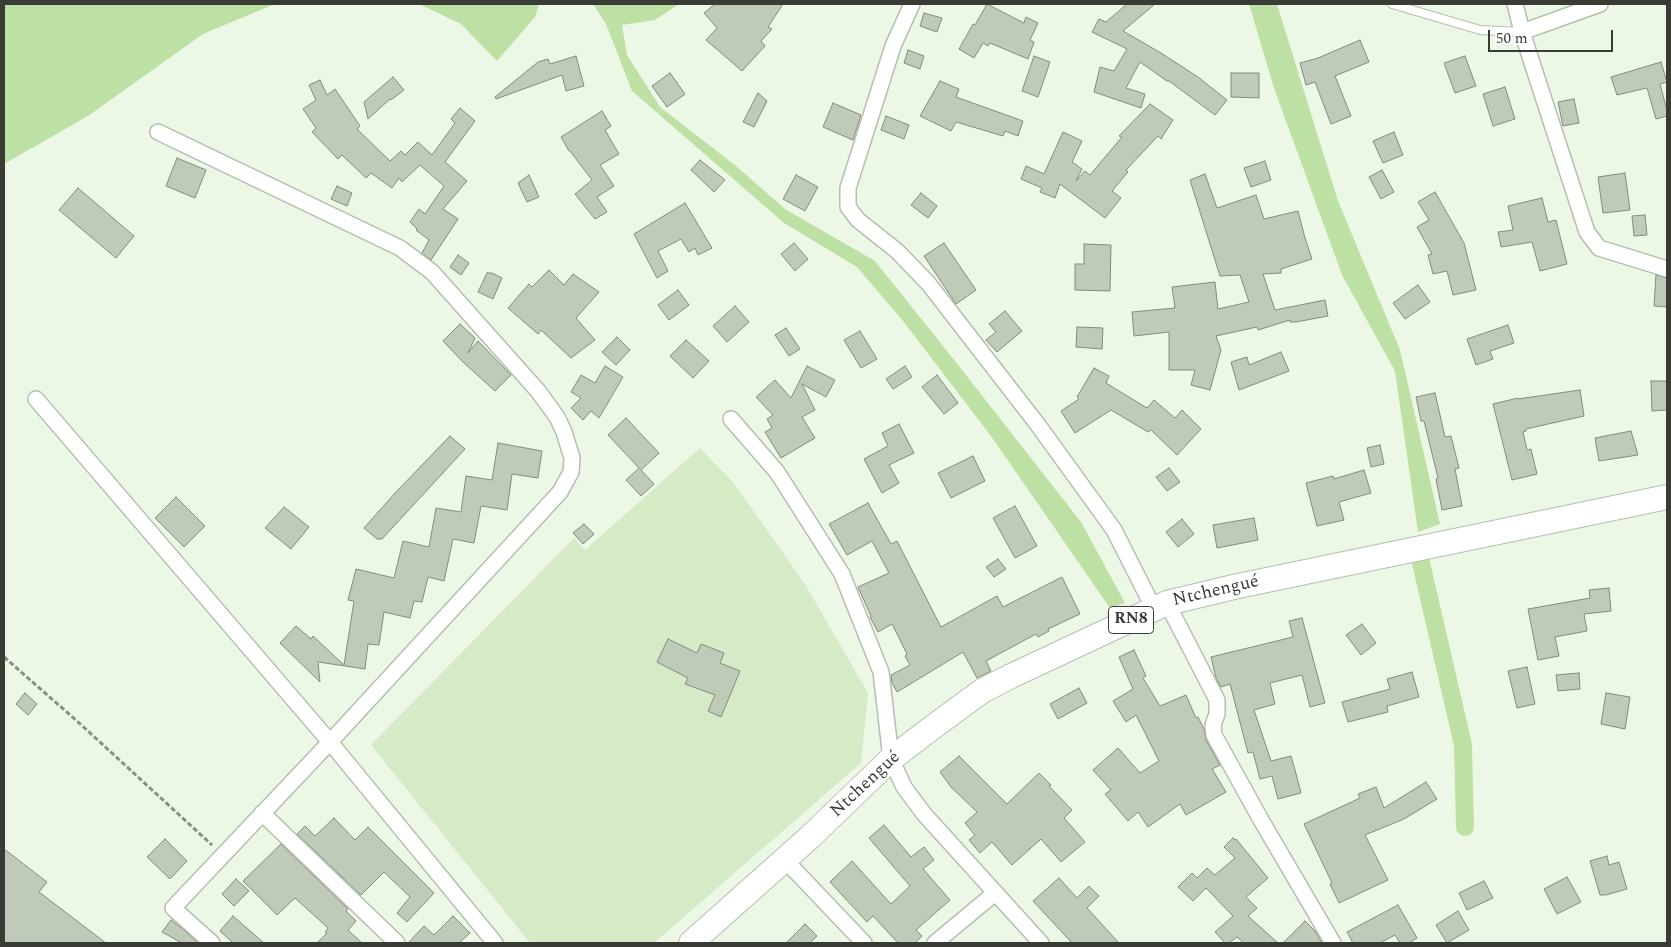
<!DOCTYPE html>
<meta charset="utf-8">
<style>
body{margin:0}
#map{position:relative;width:1671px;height:947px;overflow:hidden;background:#ecf7e5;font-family:Spectral,serif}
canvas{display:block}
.frame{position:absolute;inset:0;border:5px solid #383c35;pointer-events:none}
.scale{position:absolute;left:1488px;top:30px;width:125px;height:22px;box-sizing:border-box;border:2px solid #383c35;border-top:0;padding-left:6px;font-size:15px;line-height:18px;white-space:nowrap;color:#383c35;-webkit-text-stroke:4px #fff;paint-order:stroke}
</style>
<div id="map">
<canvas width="1671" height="947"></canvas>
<div class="frame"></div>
<div class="scale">50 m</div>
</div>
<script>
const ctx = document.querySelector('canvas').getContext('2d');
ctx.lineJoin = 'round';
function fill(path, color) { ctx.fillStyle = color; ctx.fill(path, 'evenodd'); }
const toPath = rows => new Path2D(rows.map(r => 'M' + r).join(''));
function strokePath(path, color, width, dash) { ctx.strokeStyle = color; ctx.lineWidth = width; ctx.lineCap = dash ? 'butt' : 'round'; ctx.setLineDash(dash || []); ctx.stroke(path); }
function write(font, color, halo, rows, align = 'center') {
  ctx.font = font + ' Spectral,serif'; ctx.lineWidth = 4; ctx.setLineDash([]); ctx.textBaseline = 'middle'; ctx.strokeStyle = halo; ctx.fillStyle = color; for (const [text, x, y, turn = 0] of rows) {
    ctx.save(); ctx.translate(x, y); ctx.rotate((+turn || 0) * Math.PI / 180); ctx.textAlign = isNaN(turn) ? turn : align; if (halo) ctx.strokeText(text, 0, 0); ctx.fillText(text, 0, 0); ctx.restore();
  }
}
fill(toPath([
 [700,448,733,482,805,584,868,693,861,763,654,943,530,943,371,745,574,538,585,550]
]), '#d5ebc6');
fill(toPath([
 [4,4,275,4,203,34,88,116,4,164],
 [419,4,539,4,535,17,497,61,461,24],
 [593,4,679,4,655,20,622,25,627,55,660,107,736,166,785,209,875,261,955,361,1081,522,1125,603,1110,608,991,436,903,321,857,267,784,223,632,91,606,24],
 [1249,4,1277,4,1338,201,1400,350,1440,524,1418,532,1395,371,1342,275,1274,88]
]), '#bde1a4');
strokePath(toPath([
 [1421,563,1463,745,1465,827]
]), '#bde1a4', 18);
const building = toPath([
 [715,4,783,4,768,27,772,29,761,41,765,46,742,71,706,40,717,28,704,13,715,4],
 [987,4,1024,23,1026,17,1038,23,1030,40,1034,42,1028,59,990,43,988,46,983,43,974,58,959,49,973,24,975,25,987,4],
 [1127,4,1155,4,1123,31,1161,53,1198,77,1227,100,1215,115,1169,81,1167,81,1140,62,1126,88,1145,94,1141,108,1094,92,1100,67,1114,71,1127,49,1092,32,1099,19,1106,22,1127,4],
 [924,13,942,18,937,32,920,26,924,13],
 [1360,40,1369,62,1335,76,1351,116,1331,124,1315,82,1306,85,1300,63,1318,58,1360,40],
 [908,50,924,56,920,69,904,63,908,50],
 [576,56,584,86,566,91,562,75,496,99,495,97,538,62,548,59,550,64,576,56],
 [1034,56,1050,62,1038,97,1022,91,1034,56],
 [1465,56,1476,86,1455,93,1444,63,1465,56],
 [1661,62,1667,82,1660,84,1667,110,1667,116,1656,119,1647,88,1617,95,1611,77,1661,62],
 [670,73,685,94,667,107,652,86,670,73],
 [1231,73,1259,73,1259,98,1231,97,1231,73],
 [393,77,404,90,391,100,390,99,368,119,364,102,393,77],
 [320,80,327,95,335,89,360,126,357,129,390,161,401,151,405,155,418,142,432,155,455,123,451,119,460,108,475,121,445,162,467,181,443,209,458,219,431,260,422,253,429,240,416,230,417,229,410,222,419,209,425,214,444,186,420,165,402,182,399,178,392,188,371,173,366,178,342,155,338,159,312,132,316,128,303,109,316,100,309,85,320,80],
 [940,81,959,89,956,97,1023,121,1018,136,1005,131,1003,136,956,122,951,131,920,116,940,81],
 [1505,87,1515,119,1493,126,1483,94,1505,87],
 [758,93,767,101,754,127,743,122,758,93],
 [1574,99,1579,123,1563,126,1558,102,1574,99],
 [833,103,861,115,853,140,823,127,833,103],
 [1150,104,1173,120,1161,139,1158,136,1126,170,1128,172,1112,191,1121,198,1105,218,1060,184,1055,198,1040,192,1042,188,1021,179,1026,166,1044,174,1063,132,1082,141,1072,162,1082,169,1076,181,1085,171,1090,175,1122,137,1119,136,1150,104],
 [602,111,611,126,605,130,619,154,600,165,614,186,597,197,607,212,595,219,575,194,592,180,570,151,569,151,561,137,602,111],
 [886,116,909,125,904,139,881,130,886,116],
 [1394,132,1403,155,1383,163,1373,141,1394,132],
 [177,158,206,170,195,198,166,186,177,158],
 [700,160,725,180,714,192,691,170,700,160],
 [1265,161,1271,180,1251,187,1244,168,1265,161],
 [1382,170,1394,192,1381,199,1369,177,1382,170],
 [1625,173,1630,210,1603,213,1598,177,1625,173],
 [1205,174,1217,208,1256,195,1264,219,1298,211,1305,238,1312,259,1281,269,1281,273,1263,274,1275,310,1325,300,1328,316,1296,322,1290,322,1290,320,1258,330,1257,327,1216,336,1221,350,1210,390,1191,385,1195,370,1169,370,1169,332,1134,336,1132,312,1175,308,1172,287,1215,282,1218,309,1249,302,1240,275,1220,276,1190,180,1205,174],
 [529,175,539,197,527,202,518,183,529,175],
 [796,175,818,187,805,211,783,199,796,175],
 [337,186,352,193,347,206,331,199,337,186],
 [78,188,134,236,116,258,59,210,78,188],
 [1435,192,1464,243,1476,290,1453,295,1447,271,1433,274,1428,255,1432,254,1417,227,1429,220,1418,202,1435,192],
 [921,193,937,206,928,218,911,205,921,193],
 [1542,198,1548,222,1556,220,1567,264,1540,271,1532,242,1501,247,1498,232,1513,230,1508,206,1542,198],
 [685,203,712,248,698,255,695,248,689,252,681,239,658,251,668,271,657,278,634,234,685,203],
 [1645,215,1647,235,1634,236,1632,216,1645,215],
 [794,243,808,259,795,271,781,254,794,243],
 [944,243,976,290,956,304,924,256,944,243],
 [1084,244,1111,245,1110,291,1075,290,1075,264,1084,264,1084,244],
 [458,255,469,263,461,275,450,267,458,255],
 [549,270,564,285,573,274,599,292,576,318,595,340,571,358,541,330,538,334,508,308,529,284,532,287,549,270],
 [487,273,492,273,502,278,493,299,478,292,487,273],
 [1656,275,1667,278,1667,307,1654,306,1656,275],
 [1418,285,1430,302,1405,319,1393,303,1418,285],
 [678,290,689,305,669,320,658,305,678,290],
 [735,306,749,322,727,342,713,326,735,306],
 [1005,311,1022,331,997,352,986,340,996,332,989,324,1005,311],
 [460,324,475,338,468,353,478,341,511,375,495,391,463,362,443,341,460,324],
 [1508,325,1514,343,1490,351,1493,359,1476,365,1467,339,1508,325],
 [1077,327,1103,328,1102,349,1076,347,1077,327],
 [786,328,800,349,789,356,775,335,786,328],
 [860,331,877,359,861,368,844,340,860,331],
 [617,337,630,350,616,365,602,352,617,337],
 [686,340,709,361,693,378,670,356,686,340],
 [1281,352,1289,371,1239,390,1231,362,1247,357,1249,365,1281,352],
 [605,366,623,377,599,418,591,411,583,420,571,408,581,398,571,392,581,375,595,383,605,366],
 [807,366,835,380,826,397,802,384,815,410,802,417,815,438,781,458,765,432,772,428,767,419,773,415,756,397,775,380,791,398,807,366],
 [905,366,912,377,893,389,886,379,905,366],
 [1094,368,1109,376,1106,383,1147,408,1154,400,1175,418,1182,410,1201,429,1177,455,1151,430,1148,432,1111,410,1075,433,1061,411,1079,399,1077,397,1094,368],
 [937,375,958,403,944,414,922,387,937,375],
 [1651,381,1667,381,1667,410,1652,411,1651,381],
 [1580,390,1584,416,1526,429,1526,431,1523,432,1527,450,1531,449,1537,474,1512,480,1493,404,1518,398,1518,399,1580,390],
 [1435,393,1445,437,1451,436,1459,468,1455,469,1462,506,1442,510,1436,479,1438,478,1424,421,1421,421,1416,397,1435,393],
 [626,418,659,453,641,470,654,484,641,496,626,480,639,468,608,435,626,418],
 [899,424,914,453,889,465,899,483,882,493,864,459,888,446,882,433,899,424],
 [1631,431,1638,455,1599,461,1595,438,1631,431],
 [450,436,465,449,382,539,377,539,364,528,396,492,450,436],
 [498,443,542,451,538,478,512,474,507,510,481,506,474,543,453,539,444,581,428,577,422,602,414,601,410,618,384,612,379,645,368,644,365,669,318,662,320,682,280,643,296,626,311,639,313,636,344,665,354,601,348,600,356,569,394,578,403,541,429,547,436,508,461,512,466,476,492,480,498,443],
 [1380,445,1384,464,1371,467,1367,448,1380,445],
 [973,456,985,481,951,498,938,473,973,456],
 [1169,468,1180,482,1167,491,1156,477,1169,468],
 [1364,470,1371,493,1339,502,1344,520,1317,526,1306,483,1333,476,1334,479,1364,470],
 [176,497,205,526,184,547,155,518,176,497],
 [868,503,891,544,897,541,941,627,997,596,1003,607,1062,577,1080,614,1048,629,1049,631,1038,637,1036,634,986,661,991,671,977,678,963,652,897,692,892,683,891,675,910,665,905,656,907,654,892,624,878,632,870,617,871,616,858,587,889,573,872,541,847,555,829,524,868,503],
 [1015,506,1037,546,1015,558,993,518,1015,506],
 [284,507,309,527,291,549,265,528,284,507],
 [1254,518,1258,540,1217,548,1213,525,1254,518],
 [1182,519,1194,534,1178,547,1166,532,1182,519],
 [584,524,594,534,583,544,573,533,584,524],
 [998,559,1006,569,994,577,986,567,998,559],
 [1609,588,1611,611,1584,614,1587,631,1555,637,1559,656,1538,660,1528,609,1590,598,1589,590,1609,588],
 [1302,618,1325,703,1310,707,1302,675,1270,683,1275,704,1254,710,1271,761,1291,756,1295,770,1301,793,1278,799,1272,776,1260,779,1253,752,1248,753,1230,684,1221,687,1216,678,1211,657,1293,637,1289,621,1302,618],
 [1362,624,1376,643,1361,655,1346,635,1362,624],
 [668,639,697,653,701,644,724,653,720,663,740,671,721,717,708,711,715,695,685,684,688,678,657,662,668,639],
 [1134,650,1146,676,1143,678,1160,706,1186,695,1196,718,1198,717,1204,729,1206,740,1220,765,1212,769,1226,792,1186,815,1180,804,1148,827,1138,812,1128,821,1105,794,1111,790,1093,770,1118,748,1140,773,1159,761,1136,715,1126,722,1113,701,1133,689,1119,657,1134,650],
 [1527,667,1535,704,1517,708,1508,671,1527,667],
 [1412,672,1419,697,1387,706,1388,712,1348,722,1342,702,1390,689,1387,679,1412,672],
 [1579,673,1580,689,1558,691,1556,675,1579,673],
 [1079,688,1087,703,1058,719,1050,704,1079,688],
 [25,693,37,704,28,715,16,704,25,693],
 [1606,693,1630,697,1625,729,1601,724,1606,693],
 [959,756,1007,804,1039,773,1051,785,1049,786,1072,810,1064,818,1085,842,1061,862,1041,839,1012,865,992,842,980,853,969,840,975,835,965,823,977,812,951,787,940,772,959,756],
 [1426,782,1437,799,1404,819,1365,835,1388,880,1339,903,1330,884,1332,883,1304,824,1360,798,1358,794,1376,787,1384,808,1426,782],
 [334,818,355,840,368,827,434,893,407,922,397,913,410,897,384,872,361,895,297,834,305,826,315,836,334,818],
 [884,825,911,857,924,847,934,860,923,869,950,900,916,930,922,936,915,943,898,943,873,916,867,922,830,882,852,861,891,904,910,886,869,838,884,825],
 [1233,838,1235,840,1236,839,1268,878,1246,897,1257,908,1248,916,1278,943,1244,943,1237,937,1229,943,1225,943,1215,932,1233,916,1206,888,1193,901,1178,887,1192,873,1197,878,1207,868,1215,875,1235,858,1224,847,1233,838],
 [165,839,187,861,170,879,147,857,165,839],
 [281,844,348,909,346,911,356,921,348,930,362,943,317,943,327,933,325,932,328,928,295,898,277,915,243,881,281,844],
 [4,849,47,882,39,892,106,943,4,943,4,849],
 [1607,856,1609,865,1619,862,1627,889,1606,895,1600,895,1590,861,1607,856],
 [1567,877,1581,902,1557,914,1544,889,1567,877],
 [1059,878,1077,898,1089,886,1099,896,1087,908,1119,943,1072,943,1033,901,1059,878],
 [236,879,249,891,234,906,222,894,236,879],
 [1484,881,1493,898,1467,910,1459,893,1484,881],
 [1398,905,1417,938,1409,943,1400,943,1395,935,1380,943,1353,943,1347,932,1398,905],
 [1458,911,1469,930,1447,943,1436,925,1458,911],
 [233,916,264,943,233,943,220,931,233,916],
 [453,916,470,933,459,943,408,943,424,926,434,935,453,916],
 [171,920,184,930,198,943,182,943,162,932,171,920],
 [1305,921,1315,931,1322,943,1283,943,1305,921],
 [805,924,817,936,810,943,786,943,805,924]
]);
fill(building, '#bfcab8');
strokePath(building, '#838c7c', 1);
const service = toPath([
 [1392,4,1480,30,1522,32]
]);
const minor = toPath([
 [912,4,893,46,848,188,848,207,858,220,897,251,928,283,1038,425,1114,530,1154,609],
 [1515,4,1522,32,1587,232,1599,248,1667,269],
 [1522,32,1600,4],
 [158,132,400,248,432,272,538,391,557,417,564,432,572,458,571,472,560,492,330,742,173,908,212,943],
 [36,399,330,742,495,943],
 [731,419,777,472,842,574,881,672,891,759,904,787,924,814,1041,943],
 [1167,603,1217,700,1217,714,1213,725,1214,735,1261,820,1333,943],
 [262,813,397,943],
 [785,860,864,943],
 [935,943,995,893]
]);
const primary = toPath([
 [691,943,810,837,891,759,937,724,982,691,1011,676,1154,609,1167,603,1238,586,1667,497]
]);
strokePath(service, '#b5bfae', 10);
strokePath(minor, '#b5bfae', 18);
strokePath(primary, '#b5bfae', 26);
strokePath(toPath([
 [4,657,77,721,212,845]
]), '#899084', 3, [5, 2.5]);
strokePath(service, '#fff', 8);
strokePath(minor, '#fff', 15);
strokePath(primary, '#fff', 24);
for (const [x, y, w] of [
 [1131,620,45]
]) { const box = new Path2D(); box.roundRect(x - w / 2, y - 13.5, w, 27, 4); ctx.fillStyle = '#fff'; ctx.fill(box); strokePath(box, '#383c35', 1); }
write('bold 16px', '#383c35', null, [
 ["RN8",1131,620]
]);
write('18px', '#383c35', '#fff', [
 ["Ntchengué",1216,592,-13],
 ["Ntchengué",866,785,-43]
]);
</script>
